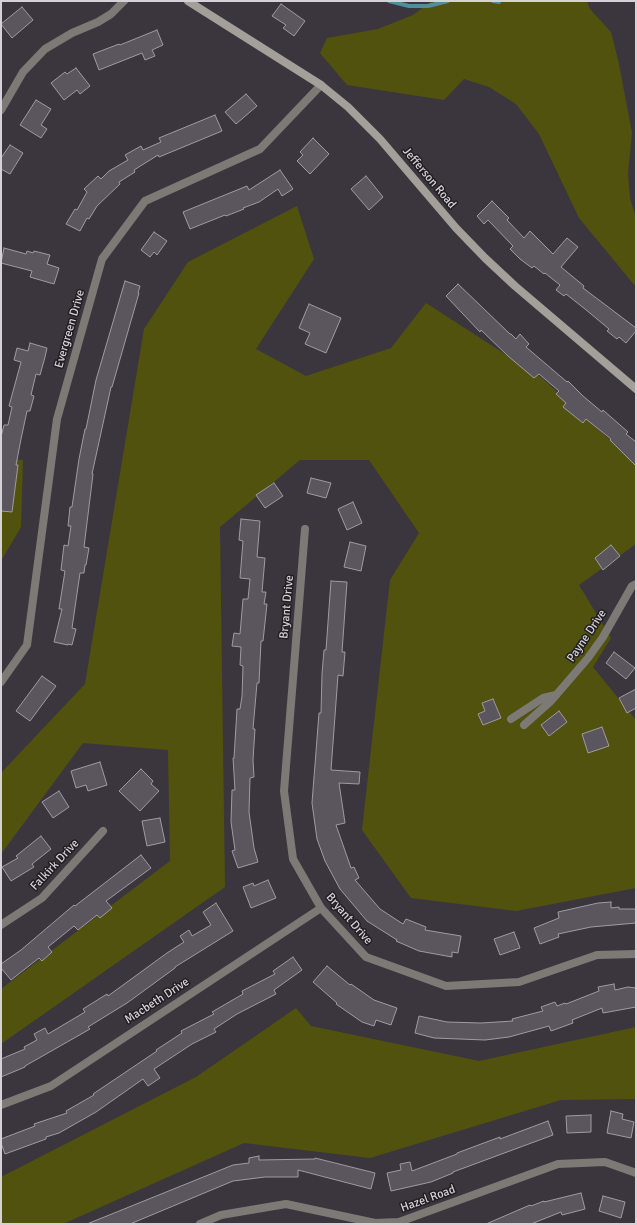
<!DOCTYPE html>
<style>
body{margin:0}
#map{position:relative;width:637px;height:1225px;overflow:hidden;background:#3b363e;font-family:Signika,sans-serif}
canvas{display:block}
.frame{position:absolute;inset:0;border:2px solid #d5d1d6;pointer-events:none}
</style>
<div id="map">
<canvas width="637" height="1225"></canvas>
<div class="frame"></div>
</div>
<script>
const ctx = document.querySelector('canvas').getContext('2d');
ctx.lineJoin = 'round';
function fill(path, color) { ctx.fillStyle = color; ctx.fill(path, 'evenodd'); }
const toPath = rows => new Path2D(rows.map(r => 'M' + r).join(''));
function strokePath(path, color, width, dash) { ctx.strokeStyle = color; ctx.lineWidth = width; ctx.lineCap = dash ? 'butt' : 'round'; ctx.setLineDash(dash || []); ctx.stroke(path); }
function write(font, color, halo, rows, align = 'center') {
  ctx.font = font + ' Signika,sans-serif'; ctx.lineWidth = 3; ctx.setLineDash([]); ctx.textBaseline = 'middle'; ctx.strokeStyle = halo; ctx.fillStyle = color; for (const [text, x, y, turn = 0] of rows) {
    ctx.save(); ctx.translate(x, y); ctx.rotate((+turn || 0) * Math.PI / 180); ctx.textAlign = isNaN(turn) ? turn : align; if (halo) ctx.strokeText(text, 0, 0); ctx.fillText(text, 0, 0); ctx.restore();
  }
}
fill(toPath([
 [432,1,587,1,590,9,611,32,619,64,632,133,628,173,630,199,636,217,636,287,579,218,539,134,516,104,489,87,464,79,444,100,347,85,320,53,327,38,378,29,413,15],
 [297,206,314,259,256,349,306,376,391,348,426,303,542,378,636,464,636,544,579,585,611,638,593,667,636,720,636,888,516,911,411,898,362,830,390,580,419,533,369,460,300,460,220,527,225,887,1,1044,1,989,170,861,168,750,83,743,1,854,1,773,85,684,144,329,188,262],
 [1,459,23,460,21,527,1,561],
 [296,1008,311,1026,479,1061,636,1027,636,1099,561,1100,370,1158,244,1143,63,1224,1,1224,1,1177,196,1077]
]), '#51520e');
strokePath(toPath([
 [389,1,409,6,428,6,448,1],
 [493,1,499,2]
]), '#508e9d', 4);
const building = toPath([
 [281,4,305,21,294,36,283,28,286,25,272,16,281,4],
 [22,7,33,20,12,38,1,24,22,7],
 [157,30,163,45,152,50,155,56,145,60,142,53,99,70,93,54,119,44,120,45,157,30],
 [76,68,90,86,80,94,77,90,64,100,51,83,65,72,67,74,76,68],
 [246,94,257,106,236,124,225,112,246,94],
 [36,100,51,109,41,125,47,129,41,138,20,125,36,100],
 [215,115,222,131,159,157,158,155,134,170,135,172,119,182,120,184,97,206,89,219,87,218,80,231,66,224,75,209,77,210,87,192,84,189,98,176,101,179,109,171,128,160,125,155,141,146,143,150,161,142,159,138,215,115],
 [313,138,329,154,310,174,297,161,303,155,300,152,313,138],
 [10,145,23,153,10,174,1,169,1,158,10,145],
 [280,170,293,189,282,196,278,189,259,202,243,208,244,209,226,216,225,215,190,229,183,212,247,186,249,190,280,170],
 [366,176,383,197,369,210,351,189,366,176],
 [492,201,509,218,507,220,524,238,530,231,553,254,567,238,578,247,561,267,584,286,583,288,636,328,636,331,626,343,619,337,617,339,607,331,609,329,585,309,566,294,564,296,556,290,560,285,545,273,544,274,534,266,532,268,520,259,510,249,513,246,488,220,484,224,477,216,492,201],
 [154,232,167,241,157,255,154,252,150,257,141,250,154,232],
 [4,248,26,254,27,251,33,253,34,251,50,255,47,264,59,268,54,284,30,277,32,271,1,263,4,248],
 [125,281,140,286,138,293,139,293,112,387,111,387,92,474,93,474,84,547,89,548,86,565,85,565,84,573,80,573,72,628,76,629,72,645,68,644,68,645,54,642,62,609,59,609,65,571,61,570,64,545,68,546,71,526,68,526,70,507,72,507,79,459,85,429,86,429,96,380,125,281],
 [458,284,510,334,511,334,516,339,520,334,529,344,526,347,567,382,568,381,583,396,602,412,603,410,628,432,626,434,636,442,636,466,610,440,611,439,586,419,583,423,563,407,566,403,556,394,559,391,539,374,534,378,508,356,481,330,480,332,446,296,458,284],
 [309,304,341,318,326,353,305,344,310,333,299,328,309,304],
 [30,343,47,348,45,357,40,375,36,374,31,395,34,396,30,411,27,411,21,439,16,465,18,465,12,512,1,511,1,437,4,425,8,425,12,407,9,406,21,362,14,360,17,348,28,351,30,343],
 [311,478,331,483,326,498,307,493,311,478],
 [274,483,283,496,265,508,256,495,274,483],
 [353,502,362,523,347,530,338,509,353,502],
 [241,519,260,521,257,557,265,558,262,592,266,592,264,604,267,604,263,641,261,641,259,683,257,683,253,729,255,729,253,760,254,777,250,778,249,812,254,848,258,862,238,868,232,851,235,850,231,822,232,790,235,790,233,758,234,758,237,709,240,709,242,696,243,666,240,665,241,647,232,646,234,633,240,634,243,599,248,599,250,579,240,578,243,541,239,540,241,519],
 [350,542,366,546,361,571,344,567,350,542],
 [611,545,620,556,603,570,595,558,611,545],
 [331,581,347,582,342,652,345,652,343,676,338,675,331,770,360,772,359,784,339,783,345,823,336,825,351,868,354,867,359,878,355,880,380,909,403,924,406,919,426,927,425,930,461,936,458,953,452,952,452,957,419,951,396,941,397,940,367,921,340,889,325,861,317,839,312,803,319,713,321,713,322,674,324,650,326,650,331,581],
 [614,652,635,668,626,679,606,663,614,652],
 [42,676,56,686,30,721,16,711,42,676],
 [636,689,636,708,627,713,619,698,636,689],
 [493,699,501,718,483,725,478,714,485,711,482,703,493,699],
 [559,711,567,722,549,736,541,725,559,711],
 [602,727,609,746,588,753,582,734,602,727],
 [100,762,107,785,88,791,86,785,76,788,71,771,100,762],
 [141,769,153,781,151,784,159,791,140,811,119,791,141,769],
 [59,791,69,807,53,818,42,802,59,791],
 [160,818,165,842,147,846,142,821,160,818],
 [41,836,51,849,32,864,34,867,11,881,2,867,18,858,16,856,41,836],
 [141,855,151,868,106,901,112,908,100,918,97,915,78,930,74,926,48,947,52,952,42,961,39,958,11,980,1,968,1,964,21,950,74,905,75,906,141,855],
 [268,880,276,898,251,908,243,887,253,883,254,886,268,880],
 [611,902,611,908,619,907,619,909,636,909,636,923,591,927,558,934,559,937,540,944,534,928,559,918,558,912,598,903,611,902],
 [216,903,233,931,175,967,175,968,127,1003,88,1027,90,1029,25,1066,25,1067,1,1077,1,1059,25,1049,24,1047,37,1040,34,1034,45,1028,48,1034,85,1012,83,1009,107,994,108,996,167,953,184,942,180,936,189,930,192,936,211,925,203,912,216,903],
 [514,932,520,948,500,955,494,939,514,932],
 [293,957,302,970,274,990,276,994,237,1014,214,1029,216,1032,192,1044,154,1069,160,1078,148,1086,143,1079,96,1112,59,1133,46,1137,46,1139,5,1154,1,1143,1,1139,35,1126,34,1124,67,1113,66,1111,94,1095,93,1094,157,1051,156,1050,182,1033,181,1031,214,1014,212,1012,243,994,242,991,275,974,273,971,293,957],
 [327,966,350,985,351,984,374,1000,397,1008,391,1025,376,1020,374,1026,362,1022,336,1004,337,1003,313,982,327,966],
 [614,984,615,990,628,987,636,988,636,1007,603,1013,602,1008,572,1020,573,1023,551,1031,549,1026,509,1037,485,1040,434,1038,415,1033,419,1016,447,1022,481,1023,513,1021,512,1019,543,1011,541,1007,555,1002,557,1006,565,1003,566,1004,599,991,598,987,614,984],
 [611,1111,623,1114,622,1119,634,1122,631,1138,607,1133,611,1111],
 [591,1115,591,1132,567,1133,566,1116,591,1115],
 [548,1121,553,1135,453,1172,453,1173,431,1182,391,1191,387,1173,401,1170,400,1164,410,1162,412,1171,457,1154,457,1153,500,1137,500,1139,548,1121],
 [259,1156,259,1160,315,1159,315,1158,375,1173,371,1189,298,1170,298,1177,265,1177,233,1181,130,1224,87,1224,233,1165,249,1163,249,1158,259,1156],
 [581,1193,585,1209,562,1215,561,1212,531,1224,486,1224,530,1205,531,1206,544,1201,544,1202,581,1193],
 [603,1196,625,1202,621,1218,599,1211,603,1196]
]);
fill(building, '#5b565e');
strokePath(building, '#a09aa4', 1);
strokePath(toPath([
 [1,110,23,72,45,49,72,33,98,22,111,14,124,1],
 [305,529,284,791,293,859,321,908,366,957,446,986,519,982,597,955,636,954],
 [1,682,27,645,57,419,102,259,145,201,260,149,321,85],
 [511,719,543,698,556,695],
 [524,725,551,701,588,658,603,637,632,586,636,584],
 [1,925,42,898,103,831],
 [1,1105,51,1086,321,908],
 [200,1224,221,1215,286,1204,375,1223,399,1222,558,1164,605,1162,636,1173]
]), '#7d7a76', 8);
strokePath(toPath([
 [188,1,321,85,348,107,380,139,456,228,485,258,515,286,636,389]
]), '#a49f99', 8);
write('12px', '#d5d1d6', '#201e22', [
 ["Jefferson Road",429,178,50],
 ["Evergreen Drive",70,329,-74],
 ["Bryant Drive",287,607,-85],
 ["Payne Drive",587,636,-56],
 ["Falkirk Drive",55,865,-47],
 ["Bryant Drive",349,919,49],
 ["Macbeth Drive",157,1001,-33],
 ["Hazel Road",428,1199,-20]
]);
</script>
